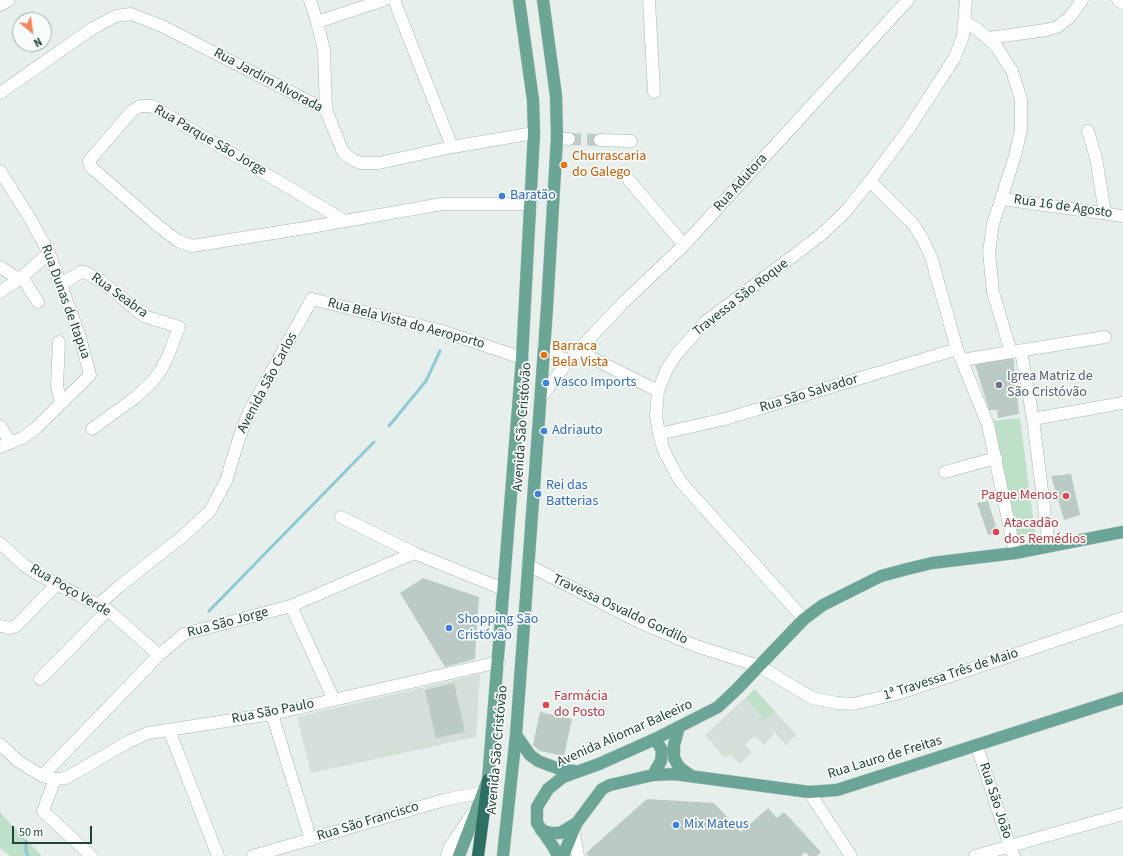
<!DOCTYPE html>
<meta charset="utf-8">
<style>
body{margin:0}
#map{position:relative;width:1123px;height:856px;overflow:hidden;background:#e6efeb;font-family:"Source Sans 3",sans-serif}
canvas{display:block}
.north{position:absolute;left:12px;top:12px;width:40px;height:40px;box-sizing:border-box;background:#f7fbf9;border:1px solid #a3b1ad;border-radius:50%;rotate:151deg;font-size:11px;font-weight:700;line-height:16px;text-align:center;color:#24423a}
.north::after{content:'';display:block;margin:auto;width:14px;height:18px;background:#f4845f;clip-path:polygon(50% 0,100% 100%,50% 72%,0 100%)}
.scale{position:absolute;left:12px;top:826px;width:80px;height:18px;box-sizing:border-box;border:2px solid #24423a;border-top:0;padding-left:5px;font-size:12px;line-height:14px;white-space:nowrap;color:#24423a;-webkit-text-stroke:3px #f7fbf9;paint-order:stroke}
</style>
<div id="map">
<canvas width="1123" height="856"></canvas>
<div class="north">N</div>
<div class="scale">50 m</div>
</div>
<script>
const ctx = document.querySelector('canvas').getContext('2d');
ctx.lineJoin = 'round';
function fill(path, color) { ctx.fillStyle = color; ctx.fill(path, 'evenodd'); }
const toPath = rows => new Path2D(rows.map(r => 'M' + r).join(''));
function strokePath(path, color, width, dash) { ctx.strokeStyle = color; ctx.lineWidth = width; ctx.lineCap = dash ? 'butt' : 'round'; ctx.setLineDash(dash || []); ctx.stroke(path); }
function write(font, color, halo, rows, align = 'center') {
  ctx.font = font + ' "Source Sans 3",sans-serif'; ctx.lineWidth = 3.5; ctx.setLineDash([]); ctx.textBaseline = 'middle'; ctx.strokeStyle = halo; ctx.fillStyle = color; for (const [text, x, y, turn = 0] of rows) {
    ctx.save(); ctx.translate(x, y); ctx.rotate((+turn || 0) * Math.PI / 180); ctx.textAlign = isNaN(turn) ? turn : align; if (halo) ctx.strokeText(text, 0, 0); ctx.fillText(text, 0, 0); ctx.restore();
  }
}
fill(toPath([
 [480,674,476,737,311,773,297,717],
 [755,689,796,735,786,745,770,727,774,734,764,745,755,736,745,744,752,753,740,764,730,755,724,757,705,735]
]), '#d4dfda');
fill(toPath([
 [1020,418,1035,533,1015,537,991,421],
 [755,689,775,712,764,720,746,698],
 [0,812,9,822,42,856,10,856,0,848]
]), '#bfe0c8');
strokePath(toPath([
 [389,426,426,381,440,351],
 [209,611,374,442],
 [26,841,26,852,28,856]
]), '#8ec9d4', 3);
fill(toPath([
 [1013,355,1019,414,998,418,997,410,989,410,974,361],
 [1071,474,1080,515,1064,520,1051,476],
 [988,501,998,533,988,535,977,503],
 [423,578,479,597,475,659,445,667,400,593],
 [454,683,465,732,436,738,425,690],
 [540,712,572,719,564,756,540,751,533,745],
 [647,799,714,803,741,832,768,808,777,818,784,812,821,852,817,856,809,856,805,852,801,856,588,856,586,853]
]), '#bbcac4');
strokePath(toPath([
 [569,139,600,140]
]), '#bfccc8', 12, [12, 6]);
const minor = toPath([
 [310,0,317,22,324,50,326,110],
 [394,0,452,147],
 [649,0,654,92],
 [1118,0,1123,3],
 [0,5,9,0],
 [317,22,384,0],
 [965,22,977,29,996,46,1012,71,1021,99,1021,129,1015,156,993,224,989,252,993,292,1011,352],
 [989,38,1046,30,1057,27,1070,17,1082,0],
 [0,93,93,28,116,16,131,14,162,26,326,110,343,152,353,160,360,163,379,163,452,147,534,133],
 [1088,131,1096,158,1105,213],
 [557,138,569,139],
 [600,140,631,141],
 [0,171,28,215,49,253,79,334,90,375,35,429,22,438,0,447],
 [628,179,684,245],
 [870,181,913,224,922,238,931,257,957,349,988,425,1015,553],
 [1002,199,1123,216],
 [345,221,152,106,140,106,132,111,89,161,91,167,156,224,178,241,192,246,305,228,442,204,531,204],
 [0,267,19,279],
 [22,277,38,302],
 [61,284,81,272,85,272,101,281,144,316,179,327,168,356,161,370,151,383,136,397,92,429],
 [0,292,22,277,49,253],
 [59,342,57,386,61,403],
 [543,345,552,353,568,361],
 [578,351,658,391],
 [1021,351,1033,419,1049,546],
 [962,360,1105,337],
 [540,399,568,361,624,302,684,245,908,0],
 [1033,419,1123,403],
 [0,426,11,443],
 [659,434,725,419,957,349],
 [945,472,996,458],
 [341,517,414,553,503,589],
 [0,543,24,565,39,575,108,610,159,655],
 [528,565,639,622,696,646,759,666,812,698,837,703,853,704,900,693,1123,618],
 [99,604,121,585,183,536,210,511,226,481,240,435,250,410,312,299,442,331,522,358],
 [291,606,334,700],
 [804,619,680,481,664,451,659,434,656,416,658,391,667,369,676,355,704,323,821,235,846,211,870,181,910,127,955,57,963,36,966,0],
 [0,626,10,628,16,626,57,584],
 [40,679,108,610],
 [272,714,311,840],
 [169,730,218,856],
 [0,744,18,761,42,776,55,779,66,778,128,742,148,733,272,714,499,662],
 [977,746,1010,847,1014,856],
 [42,776,159,655,184,634,291,606,414,553],
 [55,779,43,811,91,856],
 [809,792,851,856],
 [573,829,578,856],
 [253,856,444,800,484,792],
 [447,856,450,847,472,814],
 [975,856,1123,814]
]);
const major = toPath([
 [679,727,674,745,674,758,679,767,690,775],
 [516,735,530,755,538,761,562,770,574,771],
 [653,775,661,761,662,750,655,739],
 [541,830,550,833,560,833,575,824],
 [459,856,488,780,522,358,534,133,533,100,519,0],
 [503,856,516,735,547,308,557,138,556,96,543,0],
 [558,856,554,848,537,823,537,807,548,789,563,777,599,764,655,739,718,707,737,689,804,619,823,605,881,576,907,569,932,563,1015,553,1123,532],
 [563,856,576,824,602,789,610,785,653,775,674,774,809,792,837,790,1123,698]
]);
const highway = toPath([
 [478,856,488,780]
]);
strokePath(minor, '#a8b8b2', 13);
strokePath(major, '#c2cac8', 13);
strokePath(highway, '#c2cac8', 13);
strokePath(minor, '#fff', 12);
strokePath(major, '#6aa596', 12);
strokePath(highway, '#2f6f62', 12);
for (const [x, y, r, color] of [
 [564,165,4,"#e8710a"],
 [502,196,4,"#3f7fe0"],
 [544,355,4,"#e8710a"],
 [546,383,4,"#3f7fe0"],
 [999,385,4,"#6b7280"],
 [544,431,4,"#3f7fe0"],
 [538,494,4,"#3f7fe0"],
 [1066,496,4,"#e0444e"],
 [996,532,4,"#e0444e"],
 [449,628,4,"#3f7fe0"],
 [546,705,4,"#e0444e"],
 [676,825,4,"#3f7fe0"]
]) { const dot = new Path2D(); dot.arc(x, y, r, 0, 2 * Math.PI); ctx.fillStyle = color; ctx.fill(dot); strokePath(dot, '#f7fbf9', 1.5); }
write('14px', '#24423a', '#f7fbf9', [
 ["Rua Jardim Alvorada",268,81,28],
 ["Rua Parque São Jorge",210,141,30],
 ["Rua Adutora",741,183,-48],
 ["Rua 16 de Agosto",1063,207,8],
 ["Rua Seabra",119,296,36],
 ["Travessa São Roque",741,298,-38],
 ["Rua Dunas de Itapua",65,302,70],
 ["Rua Bela Vista do Aeroporto",406,324,15],
 ["Avenida São Carlos",268,383,-62],
 ["Rua São Salvador",809,394,-17],
 ["Avenida São Cristóvão",523,427,-86],
 ["Rua Poço Verde",70,591,30],
 ["Travessa Osvaldo Gordilo",620,610,25],
 ["Rua São Jorge",228,623,-15],
 ["1ª Travessa Três de Maio",951,675,-18],
 ["Rua São Paulo",273,712,-11],
 ["Avenida Aliomar Baleeiro",625,734,-24],
 ["Avenida São Cristóvão",498,750,-85],
 ["Rua Lauro de Freitas",885,758,-17],
 ["Rua São João",995,801,72],
 ["Rua São Francisco",368,822,-17]
]);
write('14px', '#c56008', '#f7fbf9', [
 ["Churrascaria",572,157],
 ["do Galego",572,173],
 ["Barraca",552,347],
 ["Bela Vista",552,363]
], 'left');
write('14px', '#366cbe', '#f7fbf9', [
 ["Baratão",510,196],
 ["Vasco Imports",554,383],
 ["Adriauto",552,431],
 ["Rei das",546,486],
 ["Batterias",546,502],
 ["Shopping São",457,620],
 ["Cristóvão",457,636],
 ["Mix Mateus",684,825]
], 'left');
write('14px', '#5b616d', '#f7fbf9', [
 ["Igrea Matriz de",1007,377],
 ["São Cristóvão",1007,393]
], 'left');
write('14px', '#be3a42', '#f7fbf9', [
 ["Pague Menos",1058,496,"right"],
 ["Atacadão",1004,524],
 ["dos Remédios",1004,540],
 ["Farmácia",554,697],
 ["do Posto",554,713]
], 'left');
</script>
